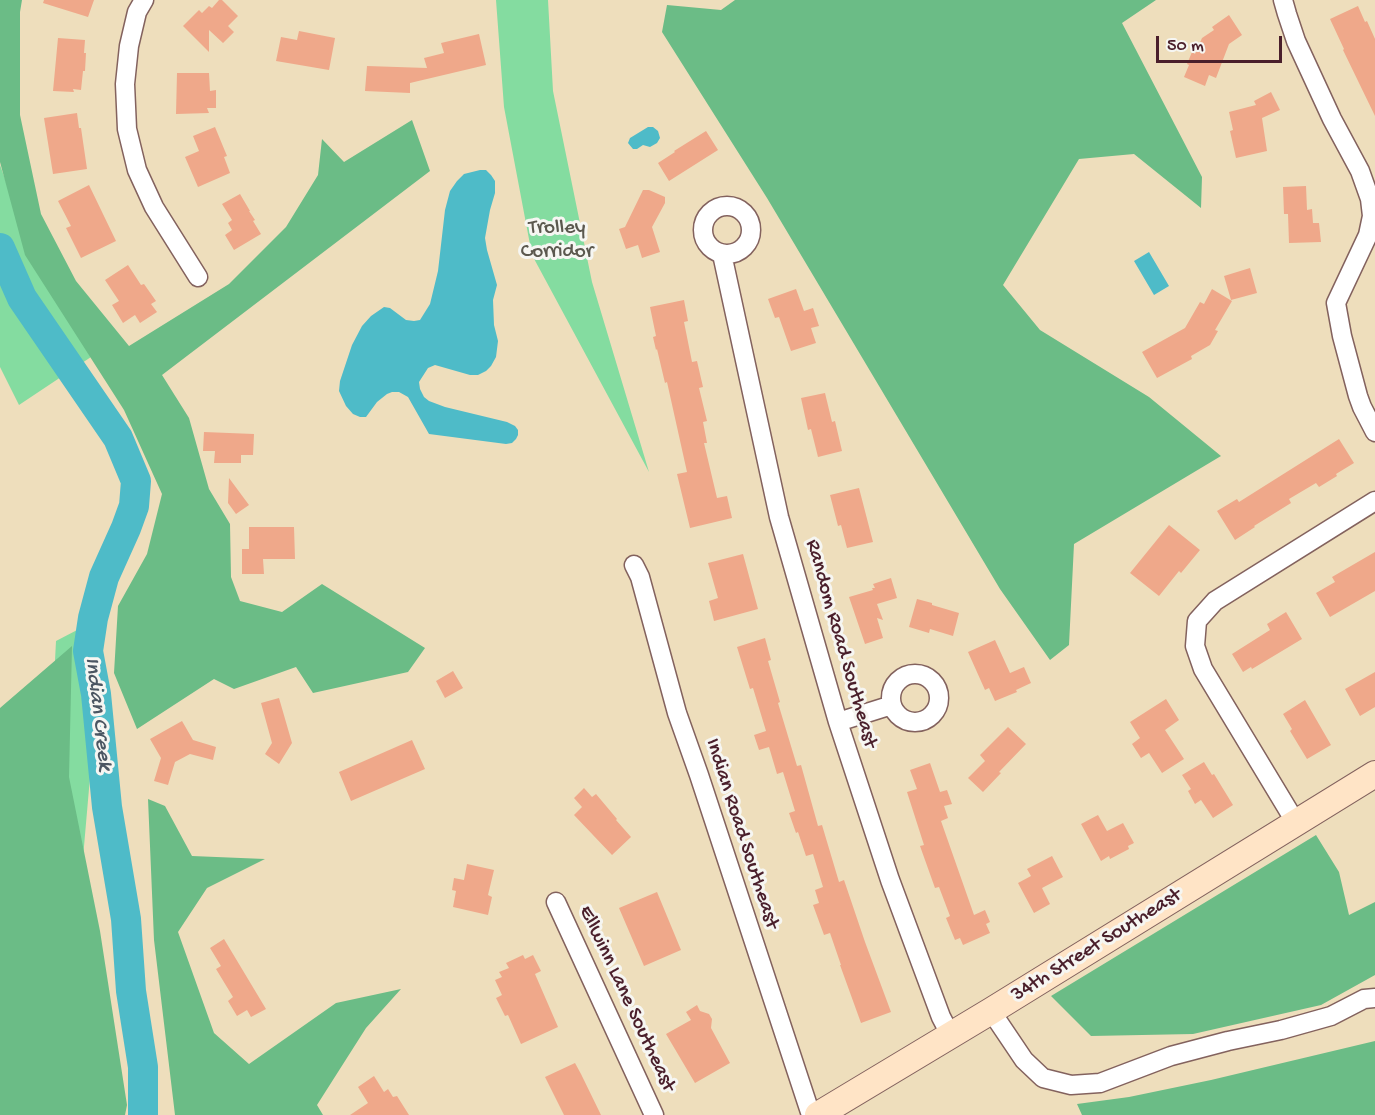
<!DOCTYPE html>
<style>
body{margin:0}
#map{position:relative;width:1375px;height:1115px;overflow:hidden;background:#eedebc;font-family:"Gochi Hand",sans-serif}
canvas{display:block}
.scale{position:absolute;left:1156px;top:36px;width:126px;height:27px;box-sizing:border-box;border:3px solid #4a1f2b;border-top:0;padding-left:8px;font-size:18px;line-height:21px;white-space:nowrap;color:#4a1f2b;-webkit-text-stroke:4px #f6f6f2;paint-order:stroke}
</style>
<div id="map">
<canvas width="1375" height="1115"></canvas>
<div class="scale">50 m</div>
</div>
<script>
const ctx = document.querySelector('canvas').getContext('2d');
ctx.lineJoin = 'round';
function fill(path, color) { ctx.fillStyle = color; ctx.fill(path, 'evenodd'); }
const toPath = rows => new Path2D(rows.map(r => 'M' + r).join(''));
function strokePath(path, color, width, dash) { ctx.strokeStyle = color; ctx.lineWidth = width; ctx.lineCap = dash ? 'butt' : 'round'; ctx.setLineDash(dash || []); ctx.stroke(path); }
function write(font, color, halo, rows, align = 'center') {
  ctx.font = font + ' "Gochi Hand",sans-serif'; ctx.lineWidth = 6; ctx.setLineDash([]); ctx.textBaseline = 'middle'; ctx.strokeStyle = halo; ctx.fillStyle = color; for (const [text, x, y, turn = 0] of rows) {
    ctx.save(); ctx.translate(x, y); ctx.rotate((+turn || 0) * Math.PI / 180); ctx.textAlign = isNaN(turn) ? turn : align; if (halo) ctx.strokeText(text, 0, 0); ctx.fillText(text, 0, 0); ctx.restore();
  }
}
fill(toPath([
 [496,0,548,0,553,91,592,282,649,472,532,255,504,107],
 [0,165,33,257,91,357,19,405,0,367],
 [104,616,75,950,0,1115,40,952,56,641]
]), '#84dca0');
fill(toPath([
 [0,0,22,0,20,12,20,115,41,214,76,281,129,346,229,284,286,227,318,175,322,139,344,162,412,120,430,171,162,375,189,418,209,489,230,524,231,577,240,601,282,612,322,584,425,648,408,672,313,693,296,667,234,689,214,679,137,729,114,673,118,606,147,554,162,494,124,410,25,255,0,162],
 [735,0,1156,0,1122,23,1202,177,1201,208,1134,154,1079,159,1003,285,1040,330,1149,397,1221,456,1074,544,1069,645,1050,660,1000,589,767,198,662,32,667,5,721,10],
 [72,646,69,777,100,931,127,1105,125,1115,0,1115,0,708],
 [148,799,165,806,192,856,265,859,207,888,178,932,214,1033,249,1064,336,1003,401,989,366,1028,317,1105,323,1115,175,1115,154,940],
 [1316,835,1339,872,1349,915,1375,902,1375,975,1321,1005,1193,1034,1091,1036,1051,996],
 [1375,1041,1375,1115,1082,1115,1077,1104,1129,1097,1211,1080]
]), '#6bbc86');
fill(toPath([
 [648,127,653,127,658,131,660,138,657,143,650,147,643,145,637,149,633,149,628,143,630,138],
 [480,170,486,170,491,175,495,181,495,193,490,210,485,238,487,250,497,285,493,300,494,325,498,341,496,357,491,366,486,371,478,375,470,375,435,365,428,368,419,382,420,389,424,397,429,401,445,407,507,422,515,426,518,430,518,435,516,439,512,443,506,444,429,434,408,397,399,392,392,392,387,394,377,402,366,417,360,417,353,414,346,406,339,391,340,381,352,345,362,326,371,316,384,307,390,308,406,320,414,321,420,320,430,304,438,271,445,210,450,191,457,181,464,174],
 [1149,252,1169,286,1154,295,1134,261]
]), '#4ebbc8');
strokePath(toPath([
 [0,248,22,298,118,438,136,481,134,506,126,528,104,577,93,618,88,651,96,694,107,807,126,919,131,991,143,1067,143,1115]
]), '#4ebbc8', 30);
fill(toPath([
 [44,0,94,0,88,17,43,3],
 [219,0,222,0,238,16,228,26,234,32,223,43,209,30,209,52,183,26,199,10,202,13,209,6,212,8],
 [1358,6,1365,22,1367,21,1375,39,1375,116,1343,50,1344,49,1330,19],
 [1229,15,1242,35,1229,44,1216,78,1209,75,1205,86,1184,77,1189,65,1187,64,1192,52,1195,54,1202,38,1214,30,1212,27],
 [299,31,335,38,329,70,276,61,281,37,297,40],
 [479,34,486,65,410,83,410,93,365,91,367,66,427,68,424,58,444,53,441,43],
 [58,38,85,40,84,53,86,53,85,71,83,71,81,90,73,89,74,92,53,91],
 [177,73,209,73,210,91,216,90,216,108,207,108,209,113,176,114],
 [1271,92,1280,110,1262,118,1267,151,1236,158,1230,131,1233,130,1229,112,1256,105,1254,101],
 [77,113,79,128,81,128,87,169,53,174,44,118],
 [215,127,227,156,224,157,230,173,198,187,185,157,199,151,193,136],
 [706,131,718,150,669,181,658,163,675,152,674,151],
 [89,185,116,241,81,258,66,228,71,226,58,201],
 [1306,186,1307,210,1312,209,1313,223,1319,223,1321,242,1289,243,1288,214,1284,214,1283,187],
 [643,190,649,190,665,197,665,203,652,227,660,252,642,258,638,245,626,249,619,229,625,227],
 [240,194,250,211,249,211,255,220,253,221,261,234,234,250,225,235,232,230,228,223,232,220,222,204],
 [128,265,141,285,144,284,156,301,151,304,157,312,140,323,135,315,123,323,112,305,119,301,105,280],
 [1250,268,1257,293,1231,300,1224,276],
 [796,289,804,311,813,308,819,326,811,328,816,343,791,351,779,317,775,318,768,299],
 [1212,289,1232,301,1215,330,1218,331,1210,345,1191,356,1192,359,1157,378,1142,352,1185,328,1200,302,1204,304],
 [684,300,688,321,684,322,692,362,697,361,703,387,699,388,707,421,703,422,707,443,704,443,717,498,727,496,732,518,690,528,677,474,687,472,667,382,665,383,657,349,656,350,653,337,656,336,650,307],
 [825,393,832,422,835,421,842,451,818,457,811,429,808,430,801,398],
 [204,432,254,434,253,455,241,455,241,463,214,463,215,451,203,451],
 [1339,439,1354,463,1336,474,1337,476,1319,487,1316,483,1289,499,1291,503,1254,526,1255,527,1235,540,1217,511,1237,499,1239,502],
 [229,478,249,505,236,514,228,503],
 [859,488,873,542,847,548,841,525,838,526,830,495],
 [1169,525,1200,550,1181,573,1179,571,1159,596,1130,573],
 [249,527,294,527,295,559,263,559,264,574,242,574,242,549,249,549],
 [1375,552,1375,591,1330,617,1316,593,1335,582,1332,577],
 [743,554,758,609,714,621,709,601,718,598,708,563],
 [891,578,897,598,877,604,883,620,877,618,883,638,865,644,849,597,873,590,872,588,875,588,873,584],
 [917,599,932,603,932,605,959,613,953,636,930,629,929,633,909,627],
 [1286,612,1302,639,1252,669,1251,667,1243,672,1232,654,1270,630,1267,624],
 [765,638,771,660,768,661,780,702,778,703,797,766,801,765,818,826,822,825,839,882,844,880,865,942,891,1012,861,1023,840,965,841,965,830,933,824,935,813,905,819,903,815,890,823,887,813,854,806,856,798,832,796,833,789,813,795,811,783,772,777,774,769,747,759,750,754,735,766,731,753,688,750,689,737,647],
 [995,640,1010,673,1024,667,1031,683,1016,690,1017,692,995,701,989,688,985,690,968,652],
 [453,671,463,688,445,698,436,681],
 [1375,672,1375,707,1360,716,1345,689],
 [279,698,292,743,279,764,265,754,272,743,261,703],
 [1166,699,1179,720,1165,730,1184,759,1162,773,1149,753,1141,758,1132,744,1140,738,1130,722],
 [1305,700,1331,745,1307,759,1290,731,1292,729,1283,714],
 [182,721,193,740,216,747,213,760,190,754,175,762,168,785,154,781,161,758,150,739],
 [1008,727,1026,744,999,772,1001,773,983,792,968,778,985,761,980,755],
 [412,740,425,769,351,801,339,772],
 [1204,762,1212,775,1214,774,1233,805,1213,818,1201,800,1195,804,1188,791,1191,789,1182,775],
 [930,763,940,792,947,790,952,804,944,806,948,818,941,821,974,915,985,910,990,922,986,924,990,933,963,945,960,938,955,940,946,918,950,916,939,887,935,888,920,846,924,845,907,792,917,789,910,770],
 [584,788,592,797,596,794,617,819,616,820,631,837,612,855,574,815,582,807,574,798],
 [1098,815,1107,831,1123,823,1134,843,1128,846,1129,849,1110,859,1109,856,1101,861,1081,824],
 [1052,856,1063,877,1042,888,1050,904,1034,913,1018,883,1031,876,1027,869],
 [467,864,494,870,488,895,492,897,488,915,453,907,456,891,452,890,454,878,464,880],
 [657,892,681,950,644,966,619,908],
 [224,939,266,1009,251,1017,247,1010,237,1016,228,1001,233,997,216,969,221,966,210,948],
 [523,955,525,959,533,955,541,971,535,974,558,1027,521,1044,508,1015,505,1016,496,998,502,995,495,980,502,977,499,972,509,968,506,963],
 [697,1005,700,1011,709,1014,712,1019,711,1028,730,1063,695,1083,666,1034,691,1020,686,1012],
 [575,1063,581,1074,601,1115,564,1115,545,1077],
 [374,1076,384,1092,388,1089,393,1097,397,1096,409,1115,350,1115,368,1103,358,1087]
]), '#efa88a');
const street = toPath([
 [144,0,137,12,129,46,125,84,127,129,137,170,154,207,198,277],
 [1283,0,1287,14,1296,41,1332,119,1360,171,1370,199,1372,216,1368,235,1336,303,1342,336,1358,396,1362,407,1375,432],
 '703 230a24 24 0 1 1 48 0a24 24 0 1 1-48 0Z',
 [722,254,779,517,838,722,890,880,941,1017,951,1036],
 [634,565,640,577,677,713,699,775,811,1115],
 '891 698a24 24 0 1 1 48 0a24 24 0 1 1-48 0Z',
 [838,722,892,705],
 [1296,823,1203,669,1195,646,1197,621,1215,601,1375,501],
 [556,902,654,1115],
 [991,1011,1024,1060,1043,1078,1071,1085,1100,1083,1171,1056,1228,1041,1281,1030,1331,1016,1364,999,1375,998]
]);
const secondary = toPath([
 [818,1115,991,1011,1375,774]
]);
strokePath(street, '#83625e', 21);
strokePath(secondary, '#83625e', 28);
strokePath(street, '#fff', 18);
strokePath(secondary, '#ffe4c6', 26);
write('21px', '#5b584e', '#f6f6f2', [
 ["Trolley",557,229],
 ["Corridor",557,253]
]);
write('21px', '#4a1f2b', '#f6f6f2', [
 ["Random Road Southeast",840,644,74],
 ["Indian Road Southeast",741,834,72],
 ["34th Street Southeast",1097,946,-32],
 ["Ellwinn Lane Southeast",626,999,65]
]);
write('italic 22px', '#4b5662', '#f6f6f2', [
 ["Indian Creek",97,714,83]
]);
</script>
